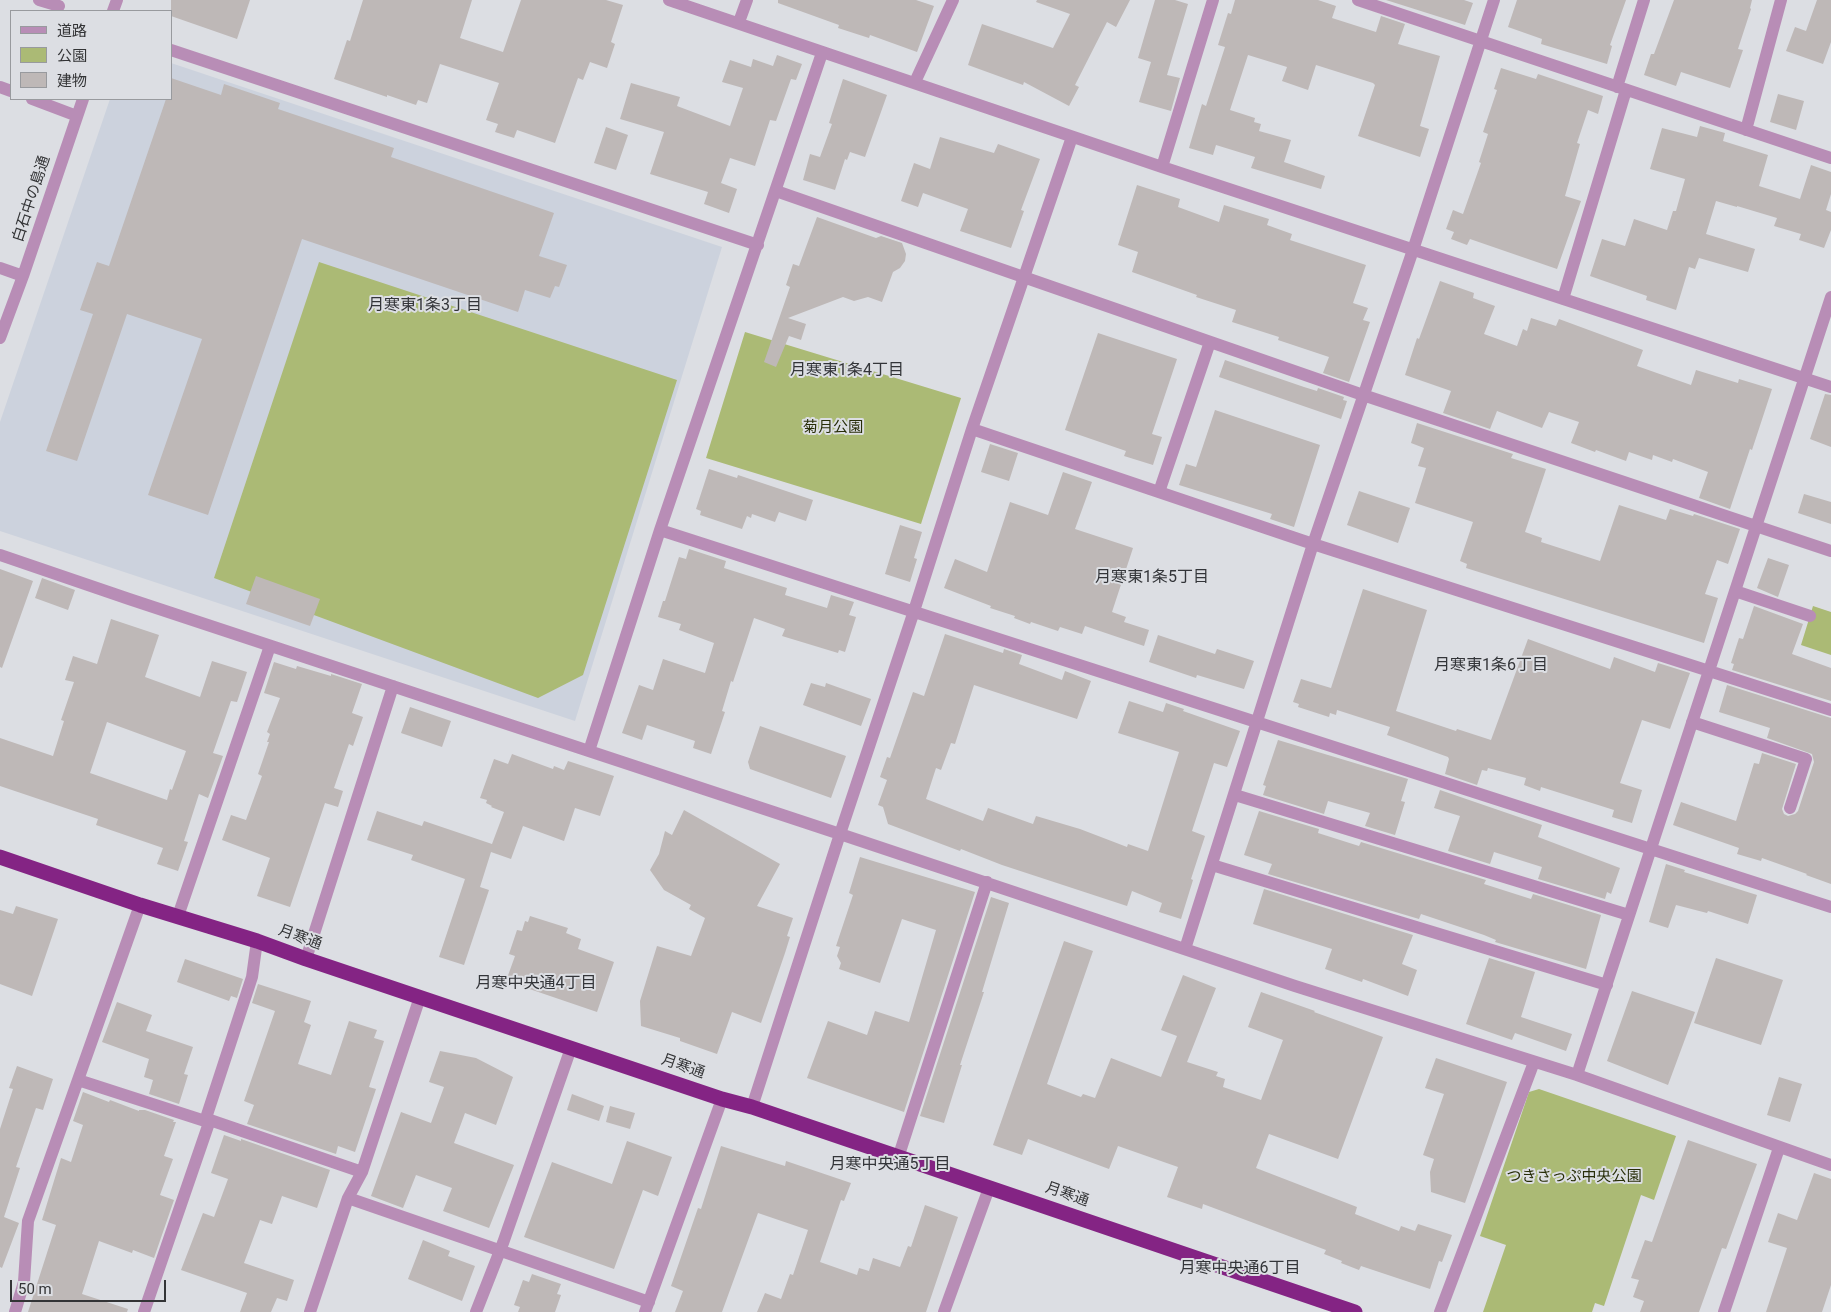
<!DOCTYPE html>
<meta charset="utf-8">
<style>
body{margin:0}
#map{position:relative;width:1831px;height:1312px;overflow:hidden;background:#dcdee3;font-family:Roboto,"Noto Sans JP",sans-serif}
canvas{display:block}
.legend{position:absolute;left:10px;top:10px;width:162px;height:90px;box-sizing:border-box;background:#dcdee3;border:1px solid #989a9e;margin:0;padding:6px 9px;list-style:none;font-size:15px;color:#333436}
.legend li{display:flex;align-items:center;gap:10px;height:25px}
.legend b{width:25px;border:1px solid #989a9e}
.scale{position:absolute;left:10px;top:1280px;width:156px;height:22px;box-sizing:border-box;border:2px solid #333436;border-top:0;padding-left:6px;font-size:15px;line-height:18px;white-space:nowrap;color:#333436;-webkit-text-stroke:4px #dcdee3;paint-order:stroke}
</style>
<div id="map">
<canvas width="1831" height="1312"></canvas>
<ul class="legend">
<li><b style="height:6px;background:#b88db6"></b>道路</li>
<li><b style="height:14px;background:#abba75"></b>公園</li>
<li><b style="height:14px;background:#beb8b7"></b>建物</li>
</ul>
<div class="scale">50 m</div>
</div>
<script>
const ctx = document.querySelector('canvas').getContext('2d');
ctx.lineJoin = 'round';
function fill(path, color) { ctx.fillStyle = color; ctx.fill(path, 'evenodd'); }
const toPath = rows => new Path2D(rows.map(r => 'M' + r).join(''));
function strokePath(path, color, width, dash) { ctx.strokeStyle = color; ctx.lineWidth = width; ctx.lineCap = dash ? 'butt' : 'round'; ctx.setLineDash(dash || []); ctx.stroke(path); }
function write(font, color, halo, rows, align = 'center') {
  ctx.font = font + ' Roboto,"Noto Sans JP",sans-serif'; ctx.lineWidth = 4; ctx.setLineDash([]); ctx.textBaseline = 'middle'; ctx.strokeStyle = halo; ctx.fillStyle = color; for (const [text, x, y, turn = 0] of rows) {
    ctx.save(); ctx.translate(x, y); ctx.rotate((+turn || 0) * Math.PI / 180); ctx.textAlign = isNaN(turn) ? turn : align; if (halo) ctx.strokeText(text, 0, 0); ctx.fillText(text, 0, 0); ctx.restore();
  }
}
fill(toPath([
 [171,63,722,247,575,721,0,531,0,422,110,99,171,99]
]), '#ccd2dd');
fill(toPath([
 [319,262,677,380,583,675,538,698,214,578],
 [745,332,961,398,921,524,706,458],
 [1813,606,1831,612,1831,655,1801,645],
 [1539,1089,1676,1136,1654,1200,1641,1195,1604,1306,1595,1303,1592,1312,1483,1312,1506,1245,1480,1236,1529,1092]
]), '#abba75');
fill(toPath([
 [171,0,250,0,237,39,171,16],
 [363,0,472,0,460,38,503,52,521,0,606,0,623,5,611,42,615,44,607,68,590,62,583,80,578,78,555,143,517,130,514,138,495,132,498,124,486,120,499,83,440,64,427,103,418,100,416,105,387,95,387,97,334,79,347,40,350,41],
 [778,0,916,0,934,6,917,52,870,35,869,38,838,28,839,25,778,3],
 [1037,0,1130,0,1116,27,1107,22,1075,85,1079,87,1069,106,1024,82,1023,85,968,65,982,24,1053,48,1070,14,1036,2],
 [1155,0,1175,0,1188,4,1167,75,1180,78,1171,111,1139,102,1151,62,1138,58],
 [1235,0,1318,0,1336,6,1332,18,1376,32,1381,16,1405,24,1398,44,1440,56,1420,126,1429,129,1420,157,1358,136,1375,85,1373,83,1316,65,1308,90,1282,81,1287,67,1248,55,1230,110,1255,118,1254,122,1261,124,1259,131,1291,140,1284,162,1325,176,1321,189,1251,168,1255,157,1216,145,1213,155,1189,148,1202,104,1206,106,1225,47,1218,45,1228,13,1231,14],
 [1386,0,1464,0,1473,3,1465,25],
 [1517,0,1626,0,1610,45,1612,46,1607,64,1541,44,1542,39,1508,27],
 [1674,0,1752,0,1750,8,1751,9,1738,49,1743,50,1730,88,1681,72,1676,86,1644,75,1651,54,1654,54],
 [1817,0,1831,0,1831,42,1823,64,1786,51,1795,27,1806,31],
 [777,55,802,64,796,80,791,79,776,121,770,120,755,166,730,158,721,183,737,189,729,213,704,204,708,192,650,174,664,132,620,119,631,83,680,97,677,106,730,126,743,88,722,82,730,60,751,67,753,59,773,66],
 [1501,68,1536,79,1538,74,1603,96,1598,114,1588,110,1577,143,1580,144,1565,196,1581,201,1557,269,1470,239,1467,245,1451,239,1454,232,1446,229,1453,210,1463,214,1481,163,1479,162,1488,134,1483,132,1497,90,1494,89],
 [171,78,221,95,224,84,280,103,278,109,394,148,391,157,554,213,539,256,567,265,559,287,555,286,550,298,525,290,518,312,302,239,208,515,148,495,202,339,127,314,77,461,46,451,93,314,80,310,97,262,109,266,166,99,171,99],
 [843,79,887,95,865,157,850,152,847,160,845,159,835,190,803,180,810,154,820,157,832,124,829,123],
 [1778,94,1804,101,1796,130,1770,122],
 [1700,126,1725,133,1723,141,1768,155,1759,186,1800,199,1811,165,1831,172,1831,194,1826,210,1831,212,1831,230,1824,248,1799,240,1801,234,1774,226,1777,218,1737,206,1737,207,1716,201,1706,234,1755,249,1748,272,1699,258,1695,269,1689,267,1676,310,1646,300,1647,296,1590,276,1602,239,1625,246,1634,219,1667,230,1673,211,1676,211,1685,179,1650,169,1662,128,1697,137],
 [606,127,628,135,616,170,594,163],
 [940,137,994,153,998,144,1040,159,1021,210,1024,211,1011,248,960,231,968,209,923,193,918,207,901,201,914,163,930,169],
 [1137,185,1180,199,1178,207,1219,222,1224,205,1269,219,1267,225,1292,234,1290,240,1366,265,1353,303,1368,308,1363,320,1370,322,1349,382,1323,373,1329,357,1278,340,1279,337,1232,322,1236,310,1196,297,1197,295,1132,272,1138,252,1118,245],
 [817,217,876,238,881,236,902,243,906,254,905,261,900,268,893,272,882,302,868,297,854,301,843,297,788,318,806,324,801,340,789,336,776,367,764,362,790,287,786,285,793,264,799,266],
 [1440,281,1474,293,1473,298,1495,306,1484,334,1517,346,1523,329,1527,331,1531,318,1556,326,1559,319,1643,350,1637,366,1691,385,1696,370,1738,383,1739,379,1772,389,1752,450,1750,449,1730,509,1699,498,1708,472,1673,459,1672,462,1653,455,1652,460,1629,452,1626,461,1596,450,1595,452,1571,443,1579,422,1549,412,1542,428,1497,411,1490,429,1443,413,1451,391,1405,375,1417,338,1419,339],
 [1098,333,1177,359,1152,434,1162,437,1153,465,1124,456,1126,451,1065,430],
 [1225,360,1304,387,1317,391,1318,388,1344,397,1343,400,1347,401,1341,419,1219,377],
 [1825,394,1831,395,1831,447,1810,439],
 [1215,410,1320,445,1294,527,1270,519,1272,514,1179,485,1186,464,1196,467],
 [1417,423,1513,454,1511,458,1546,469,1525,532,1542,538,1541,542,1600,561,1619,505,1666,520,1670,509,1693,516,1694,514,1740,529,1728,564,1717,560,1705,594,1718,598,1704,643,1466,568,1467,564,1460,561,1473,522,1415,503,1426,468,1418,466,1424,448,1411,443],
 [990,444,1018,453,1009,481,981,472],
 [709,469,737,478,738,475,813,500,806,521,779,512,775,522,752,514,751,518,747,516,742,529,700,515,701,511,696,509],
 [1063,472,1092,482,1075,529,1133,548,1112,612,1126,617,1124,622,1149,630,1144,646,1085,626,1082,634,1060,627,1058,631,1031,622,1030,624,1014,618,1015,616,990,608,991,606,944,588,955,559,987,572,1010,502,1048,515],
 [1359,491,1410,508,1398,543,1347,525],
 [1804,494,1831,502,1831,524,1798,513],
 [900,525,922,532,914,558,917,559,910,582,885,574],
 [689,549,726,561,724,568,787,588,785,595,827,608,831,595,854,602,849,615,856,617,845,652,839,650,838,653,782,636,785,629,754,618,733,682,731,681,722,711,725,712,711,754,693,748,695,741,647,725,642,740,622,733,639,685,653,690,663,659,705,673,714,643,679,630,681,624,658,617,663,601,665,601,679,557,686,559],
 [1768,558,1789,565,1778,597,1757,588],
 [0,569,33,581,2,668,0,667],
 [256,576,320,599,310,626,246,604],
 [42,578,75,590,68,610,35,598],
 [1363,589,1427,610,1396,711,1456,731,1457,729,1491,740,1528,639,1610,669,1614,657,1655,672,1658,663,1690,673,1670,729,1642,720,1620,783,1642,790,1632,823,1612,817,1614,810,1541,787,1540,791,1524,785,1526,778,1488,768,1487,771,1482,770,1477,785,1445,774,1449,759,1448,757,1387,735,1390,727,1337,710,1336,715,1330,713,1329,717,1298,707,1299,704,1293,702,1301,679,1331,688],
 [1754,606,1803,624,1792,654,1831,668,1831,701,1732,670,1734,664,1731,663,1739,638,1743,639],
 [111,619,159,635,145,677,200,697,212,661,247,672,237,702,231,701,213,753,223,756,208,798,199,794,184,841,188,842,178,871,157,864,163,848,96,825,98,819,0,786,0,738,53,756,64,721,61,720,74,682,65,680,73,656,97,664],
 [107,722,186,751,172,790,170,789,167,800,90,773],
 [945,634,1003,653,1004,649,1022,655,1019,664,1062,680,1065,671,1091,681,1077,719,974,685,955,744,951,743,941,770,936,768,926,799,983,821,988,808,1033,824,1036,816,1080,829,1127,847,1128,844,1148,851,1179,752,1118,733,1129,701,1163,712,1166,703,1184,709,1183,711,1240,731,1227,767,1214,763,1192,831,1205,836,1191,879,1193,880,1181,919,1159,912,1162,903,1132,891,1127,906,1002,865,961,849,960,851,888,824,883,807,878,805,887,780,880,777,887,757,890,758,913,692,924,696],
 [1158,635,1215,654,1217,649,1254,661,1244,689,1197,675,1196,678,1149,662],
 [274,662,296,669,297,666,331,676,331,674,362,684,352,713,363,717,353,746,349,744,334,788,343,791,338,807,325,803,290,907,257,896,270,858,222,840,231,815,246,820,262,776,258,774,269,742,267,742,270,734,267,732,280,698,264,693],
 [811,683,825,687,826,683,871,699,861,726,803,705],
 [1727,685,1831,718,1831,884,1806,875,1807,874,1762,858,1761,861,1737,854,1739,848,1673,825,1681,802,1736,821,1754,763,1759,764,1762,753,1796,764,1782,809,1784,814,1788,816,1795,814,1798,811,1814,762,1812,754,1767,738,1770,728,1719,712],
 [410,707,451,721,442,747,401,733],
 [760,726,846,756,831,798,750,769,748,762],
 [1278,740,1408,779,1401,801,1405,802,1395,835,1365,826,1370,813,1328,801,1324,814,1263,795,1266,786,1263,785],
 [512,754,553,769,554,766,564,770,568,761,614,776,600,816,575,808,564,841,523,826,511,859,491,852,480,887,489,890,464,965,439,957,465,879,411,860,413,855,367,840,377,811,422,826,424,821,492,844,504,812,491,807,492,806,486,803,487,800,480,798,494,759,508,764],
 [1440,790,1542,825,1538,837,1620,868,1611,894,1607,892,1605,899,1538,879,1542,867,1494,852,1490,864,1448,851,1460,816,1434,808],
 [684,810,780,864,757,906,793,918,787,936,790,937,785,953,761,1023,732,1012,717,1054,680,1041,680,1038,641,1026,640,1001,657,946,691,956,705,918,689,909,691,905,664,890,650,870,659,854,665,831,672,835],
 [1259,811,1319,829,1318,833,1359,846,1361,842,1486,880,1484,884,1531,899,1533,894,1601,915,1586,969,1495,942,1496,940,1484,935,1421,914,1419,919,1268,874,1272,864,1244,855],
 [860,857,975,892,904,1112,807,1078,828,1021,867,1035,875,1011,909,1022,936,930,902,919,880,983,839,969,841,963,837,956,840,947,836,946,853,895,849,893],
 [1666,864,1685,870,1684,872,1757,895,1748,924,1708,911,1707,913,1676,905,1668,928,1649,922],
 [1264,889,1413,935,1402,964,1417,970,1408,996,1363,979,1362,982,1325,969,1332,949,1253,924],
 [991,897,1009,903,982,992,984,992,960,1065,962,1065,944,1123,920,1116],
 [16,906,58,919,32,996,0,984,0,910,13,914],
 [530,916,568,928,566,933,581,939,578,949,614,962,597,1012,506,981,515,956,509,954,517,930,522,931,525,921,528,922],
 [1064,941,1093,951,1047,1084,1081,1097,1083,1094,1095,1098,1111,1058,1161,1077,1177,1036,1161,1030,1183,975,1216,988,1187,1062,1218,1072,1216,1076,1225,1079,1223,1087,1261,1100,1283,1040,1248,1027,1261,992,1315,1011,1314,1012,1383,1037,1338,1159,1269,1134,1256,1168,1357,1207,1355,1214,1399,1231,1401,1226,1415,1231,1418,1224,1452,1235,1442,1262,1439,1261,1430,1289,1361,1266,1359,1270,1341,1263,1342,1261,1324,1254,1326,1250,1203,1204,1202,1209,1167,1197,1178,1167,1118,1146,1109,1169,1028,1139,1022,1155,993,1145],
 [1489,958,1535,972,1521,1017,1572,1034,1566,1051,1515,1033,1512,1040,1466,1024],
 [1716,958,1783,980,1761,1045,1694,1023],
 [185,959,243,979,237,998,231,996,229,1001,177,982],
 [258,984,311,1001,304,1022,311,1025,298,1064,331,1075,349,1021,377,1030,374,1038,384,1041,369,1087,376,1089,355,1152,338,1146,336,1154,247,1124,254,1105,244,1101,275,1011,252,1003],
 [1632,991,1695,1012,1668,1085,1607,1061],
 [117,1002,152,1015,146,1031,193,1047,184,1074,188,1075,179,1104,149,1094,153,1080,144,1077,149,1059,102,1042],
 [440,1051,476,1058,513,1077,496,1125,465,1113,454,1143,514,1165,489,1228,443,1211,452,1188,416,1175,403,1208,371,1196,401,1112,431,1123,444,1087,429,1082],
 [1436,1058,1507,1082,1465,1203,1431,1192,1430,1172,1434,1159,1423,1155,1444,1094,1425,1088],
 [17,1066,53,1079,43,1110,36,1108,16,1167,20,1168,4,1217,19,1223,2,1268,0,1267,0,1129,13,1089,9,1088],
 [1779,1077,1802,1084,1790,1122,1767,1115],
 [83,1092,109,1102,110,1100,139,1111,139,1110,145,1110,174,1120,173,1122,176,1122,164,1156,173,1159,160,1195,174,1200,154,1258,133,1250,132,1253,99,1241,82,1294,128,1309,127,1312,28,1312,56,1225,42,1220,61,1158,71,1162,83,1125,73,1121],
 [572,1094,604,1106,599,1121,567,1110],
 [610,1106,635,1113,630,1129,606,1122],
 [224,1135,241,1141,241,1139,330,1170,317,1208,282,1196,272,1224,260,1220,244,1263,294,1280,287,1301,277,1298,271,1312,240,1312,247,1293,181,1270,203,1213,214,1217,228,1179,211,1173],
 [1688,1140,1757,1164,1726,1249,1722,1248,1699,1312,1640,1312,1644,1301,1633,1297,1639,1280,1631,1278,1645,1240,1652,1242],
 [627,1141,672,1157,658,1196,643,1190,614,1269,524,1237,552,1162,612,1184],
 [721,1146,785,1166,786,1161,851,1183,844,1201,841,1200,820,1262,857,1275,859,1268,869,1271,873,1258,900,1267,908,1246,911,1247,925,1205,958,1217,926,1312,757,1312,765,1293,781,1299,790,1274,793,1275,808,1230,758,1213,722,1312,675,1312,683,1291,671,1286,698,1208,701,1209],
 [1814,1173,1831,1179,1831,1285,1822,1312,1766,1312,1787,1248,1768,1242,1778,1213,1797,1220],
 [423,1240,450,1251,448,1256,475,1266,462,1301,408,1279],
 [532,1274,561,1284,557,1294,561,1295,555,1312,518,1312,520,1307,514,1305,523,1280,529,1282]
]), '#beb8b7');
strokePath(toPath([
 [39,0,59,6],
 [669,0,1162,167,1831,387],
 [1358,0,1831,158],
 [113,11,117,0],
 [739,22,747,0],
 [171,50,758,245],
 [915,82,953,0],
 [0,87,11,91],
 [1617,87,1644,0],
 [32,99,77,116],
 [1746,130,1781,0],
 [1162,167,1213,0],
 [776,191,1363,395,1831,551],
 [0,268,23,276],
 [1563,299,1626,90],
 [0,338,23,276,83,99],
 [972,429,1313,544,1831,710],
 [1159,492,1210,342],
 [660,530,1831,907],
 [0,555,129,599,840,834,1295,986,1577,1075,1831,1165],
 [1735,591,1810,616],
 [1692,722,1806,759,1790,808],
 [589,751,660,530,822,53],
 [1235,795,1629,915],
 [1212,865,1607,985],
 [178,916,270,646],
 [1185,949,1313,544,1413,250,1494,0],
 [306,959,393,686],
 [1577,1075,1831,297],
 [78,1080,205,1121,210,1120,362,1172],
 [752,1107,840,834,914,611,972,429,1072,137],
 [205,1121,252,977,257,941],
 [898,1158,987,882],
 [348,1198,649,1302],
 [15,1312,24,1282,28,1221,140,905],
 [144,1312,210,1120],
 [310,1312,348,1198,362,1172,420,997],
 [476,1312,503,1243,571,1048],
 [645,1312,722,1099],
 [944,1312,989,1188],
 [1440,1312,1534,1062],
 [1724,1312,1779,1148]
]), '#b88db6', 12);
strokePath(toPath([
 [0,857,140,905,257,941,306,959,722,1099,752,1107,1355,1312]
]), '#842484', 15);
write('15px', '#333436', '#dcdee3', [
 ["白石中の島通",32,199,-72],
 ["月寒通",300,938,20],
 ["月寒通",683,1067,19],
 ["月寒通",1067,1195,19]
]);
write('15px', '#272d08', '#dcdee3', [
 ["菊月公園",833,428],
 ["つきさっぷ中央公園",1574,1177]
]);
write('16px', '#333539', '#dcdee3', [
 ["月寒東1条3丁目",425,306],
 ["月寒東1条4丁目",847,371],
 ["月寒東1条5丁目",1152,578],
 ["月寒東1条6丁目",1491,666],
 ["月寒中央通4丁目",536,984],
 ["月寒中央通5丁目",890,1165],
 ["月寒中央通6丁目",1240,1269]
]);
</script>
